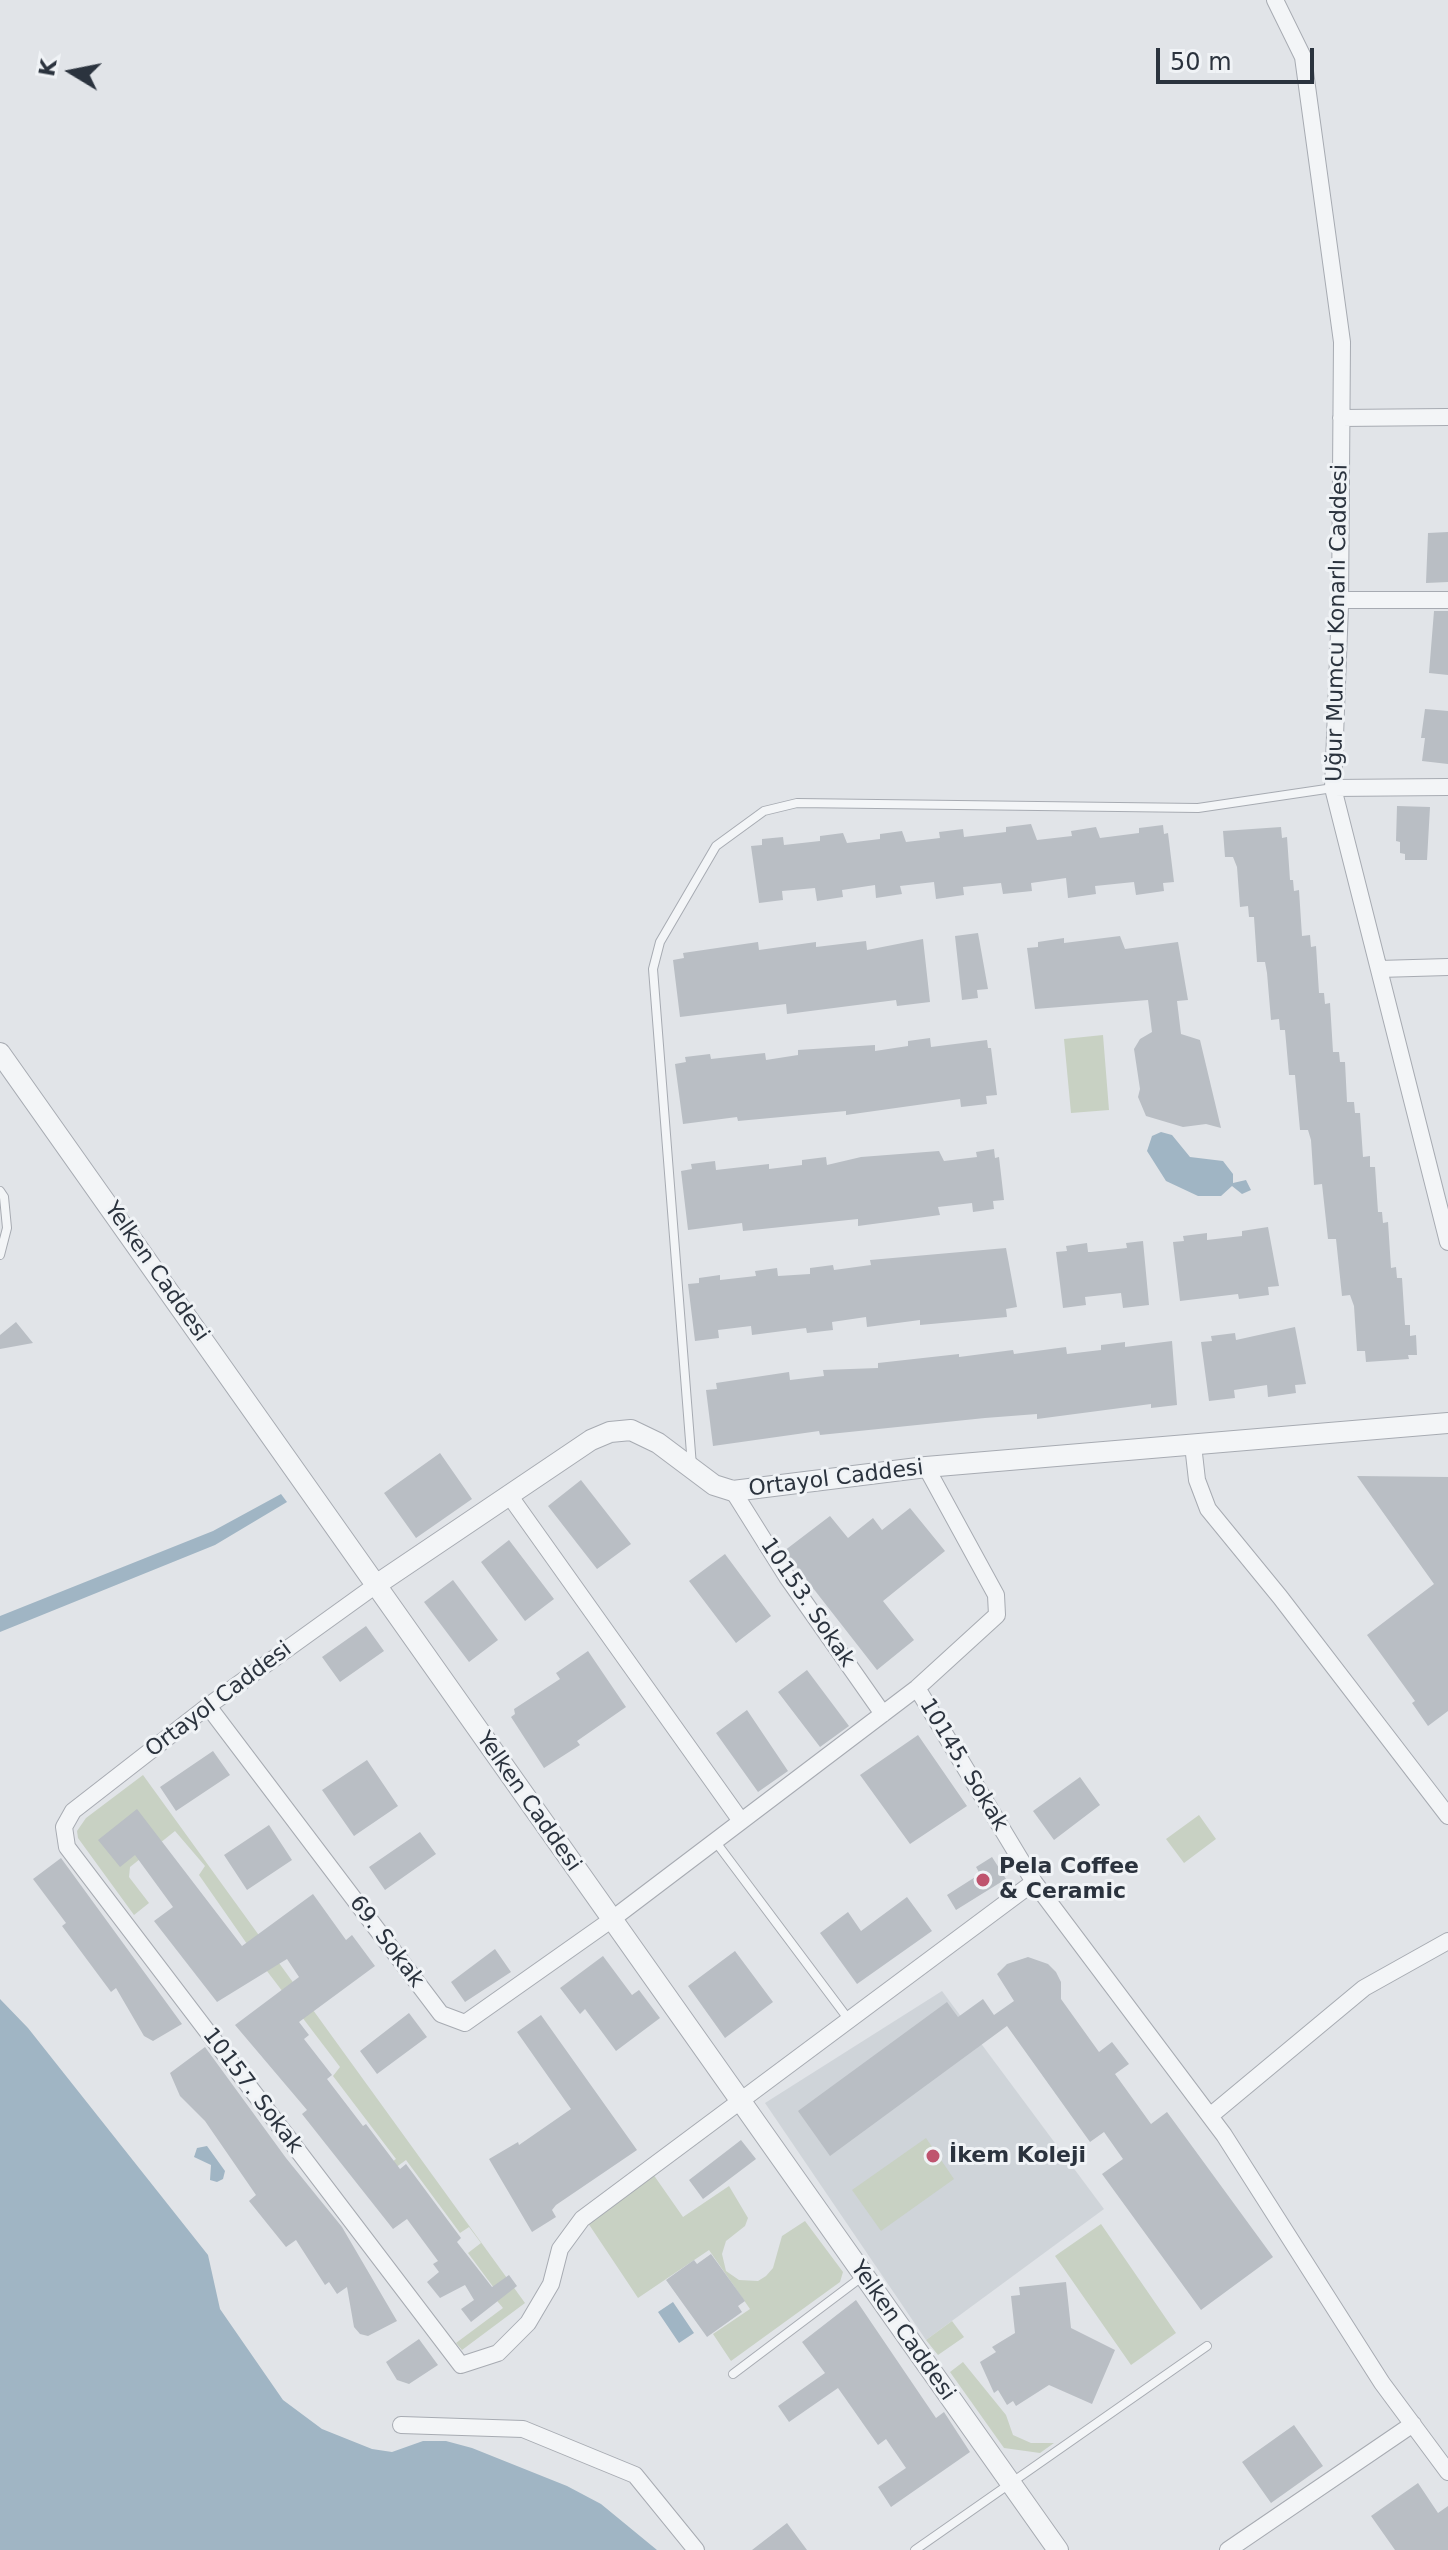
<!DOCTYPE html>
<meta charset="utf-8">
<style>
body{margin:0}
#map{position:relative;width:1448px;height:2550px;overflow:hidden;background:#e1e4e8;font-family:"DejaVu Sans",sans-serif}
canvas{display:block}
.north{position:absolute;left:32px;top:32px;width:80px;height:80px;-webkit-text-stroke:6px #f0f3f6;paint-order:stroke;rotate:280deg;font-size:22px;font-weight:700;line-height:32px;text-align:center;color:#2b333e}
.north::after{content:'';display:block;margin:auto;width:28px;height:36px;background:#2b333e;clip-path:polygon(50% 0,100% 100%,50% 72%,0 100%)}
.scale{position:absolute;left:1156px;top:48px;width:158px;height:36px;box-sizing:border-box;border:4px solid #2b333e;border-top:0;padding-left:10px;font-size:24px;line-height:28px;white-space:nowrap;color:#2b333e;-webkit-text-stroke:6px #f0f3f6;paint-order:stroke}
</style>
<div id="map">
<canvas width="1448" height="2550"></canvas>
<div class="north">K</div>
<div class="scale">50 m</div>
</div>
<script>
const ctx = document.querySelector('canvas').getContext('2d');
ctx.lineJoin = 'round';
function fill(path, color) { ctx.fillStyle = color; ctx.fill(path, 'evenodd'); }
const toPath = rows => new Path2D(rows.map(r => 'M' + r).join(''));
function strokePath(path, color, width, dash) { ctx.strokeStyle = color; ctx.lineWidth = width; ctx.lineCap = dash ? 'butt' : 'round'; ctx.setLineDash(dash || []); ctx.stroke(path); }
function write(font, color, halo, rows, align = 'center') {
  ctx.font = font + ' "DejaVu Sans",sans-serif'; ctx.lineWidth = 6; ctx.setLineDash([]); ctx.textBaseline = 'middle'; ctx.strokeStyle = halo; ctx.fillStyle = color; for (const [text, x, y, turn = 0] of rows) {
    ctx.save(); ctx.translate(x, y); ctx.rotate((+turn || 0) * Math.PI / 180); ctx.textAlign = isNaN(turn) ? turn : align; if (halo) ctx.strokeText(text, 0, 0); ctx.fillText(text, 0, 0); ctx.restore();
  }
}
fill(toPath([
 [942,1991,1104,2209,926,2340,765,2103]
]), '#cfd4d9');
fill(toPath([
 [1103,1035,1109,1110,1071,1113,1064,1039],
 [143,1775,525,2303,462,2350,456,2343,503,2308,493,2296,497,2292,468,2253,481,2243,469,2227,460,2233,406,2160,365,2190,360,2185,396,2159,333,2076,340,2067,254,1954,199,1875,205,1866,175,1831,130,1867,129,1877,149,1903,134,1915,78,1838,77,1831,86,1818],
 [1199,1815,1216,1839,1184,1863,1166,1839],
 [926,2138,954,2179,881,2231,852,2190],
 [653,2174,683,2217,729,2186,748,2218,745,2226,726,2241,722,2254,726,2271,739,2280,758,2281,766,2276,773,2268,782,2236,805,2221,843,2272,840,2282,731,2361,713,2334,750,2309,709,2250,638,2298,586,2220],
 [1101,2224,1176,2333,1131,2365,1055,2256],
 [952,2321,964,2337,938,2355,926,2340],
 [963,2362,1006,2415,1013,2435,1031,2443,1054,2443,1040,2453,1004,2448,950,2372]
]), '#c8d1c3');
fill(toPath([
 [1161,1132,1172,1135,1190,1157,1223,1161,1233,1174,1233,1183,1246,1180,1251,1190,1242,1194,1232,1186,1221,1196,1198,1196,1166,1181,1147,1151,1152,1136],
 [281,1494,287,1502,215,1545,0,1632,0,1616,213,1531],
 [0,1999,28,2028,208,2255,220,2309,283,2400,322,2429,372,2449,392,2452,423,2441,446,2441,472,2448,567,2486,601,2504,657,2550,0,2550],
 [207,2146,225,2171,223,2179,217,2182,210,2180,211,2165,194,2157,197,2148],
 [673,2302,694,2333,679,2343,658,2312]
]), '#a0b5c4');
fill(toPath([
 [1448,532,1448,582,1426,583,1428,533],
 [1434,611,1448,611,1448,675,1429,673],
 [1425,709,1448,711,1448,764,1422,761,1425,738,1421,738],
 [1397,806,1430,807,1427,860,1405,860,1405,854,1400,853,1400,842,1396,841],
 [1031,824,1037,840,1072,836,1071,831,1096,827,1100,838,1139,833,1139,828,1163,825,1164,834,1168,833,1174,882,1163,883,1164,891,1136,895,1134,882,1095,886,1096,894,1068,898,1066,878,1031,883,1032,891,1003,894,1001,883,963,887,964,895,936,899,934,882,900,886,902,894,876,898,875,885,842,890,843,897,817,901,815,888,782,891,783,900,759,903,751,846,762,845,762,839,783,837,784,845,820,841,820,836,843,833,847,843,880,839,880,834,902,831,906,842,940,838,939,832,963,829,964,837,1006,832,1006,827],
 [1281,827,1282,838,1287,837,1290,880,1293,880,1294,891,1299,890,1302,936,1310,935,1311,947,1316,946,1319,993,1324,993,1325,1004,1330,1003,1333,1052,1339,1052,1340,1062,1345,1062,1347,1102,1354,1102,1355,1113,1360,1113,1363,1157,1370,1156,1370,1167,1375,1167,1378,1212,1382,1212,1383,1223,1388,1222,1391,1268,1396,1267,1397,1278,1402,1278,1405,1325,1410,1325,1410,1336,1416,1335,1417,1355,1408,1355,1409,1359,1366,1362,1365,1351,1357,1351,1354,1306,1350,1295,1342,1296,1336,1239,1328,1239,1322,1184,1314,1185,1311,1140,1308,1130,1300,1130,1295,1075,1289,1075,1285,1030,1280,1030,1279,1019,1271,1020,1267,973,1265,962,1257,962,1254,917,1249,917,1248,906,1240,907,1237,867,1233,857,1225,857,1223,831],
 [978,933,988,989,977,990,978,998,962,1000,955,936],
 [1120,936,1125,949,1178,942,1188,1000,1177,1001,1181,1034,1200,1040,1221,1128,1206,1124,1183,1127,1146,1116,1138,1097,1140,1089,1134,1049,1140,1039,1152,1032,1148,1000,1035,1009,1027,948,1038,947,1038,942,1064,938,1064,943],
 [923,939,930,1002,897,1006,896,1000,787,1014,786,1004,680,1017,673,960,684,958,683,953,758,942,759,950,816,942,816,947,866,941,867,950],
 [930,1038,931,1047,987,1040,988,1048,991,1048,997,1095,986,1096,987,1104,961,1107,960,1099,846,1115,846,1111,738,1121,737,1117,683,1124,675,1064,686,1062,685,1057,710,1054,711,1059,765,1053,766,1060,798,1055,798,1050,875,1045,875,1051,908,1046,908,1041],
 [994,1149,995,1158,999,1157,1004,1200,993,1201,994,1209,973,1212,972,1203,938,1207,940,1215,858,1226,858,1219,743,1231,742,1223,688,1230,681,1171,692,1169,691,1164,715,1161,716,1170,769,1164,769,1169,802,1165,802,1160,826,1157,827,1165,861,1157,939,1151,944,1161,977,1157,976,1152],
 [1268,1227,1279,1286,1268,1287,1269,1295,1239,1299,1238,1294,1180,1301,1173,1242,1184,1241,1183,1236,1207,1233,1207,1240,1242,1236,1242,1231],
 [1143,1241,1149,1305,1123,1308,1121,1293,1085,1297,1086,1305,1063,1308,1056,1252,1067,1251,1066,1246,1087,1243,1088,1252,1091,1252,1127,1248,1126,1243],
 [1006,1248,1017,1307,1006,1309,1007,1317,920,1325,920,1320,867,1327,866,1317,832,1322,833,1330,807,1333,806,1328,752,1335,751,1326,718,1330,719,1338,695,1341,688,1284,699,1283,699,1278,720,1275,720,1280,756,1276,755,1271,777,1268,778,1276,810,1274,810,1268,833,1265,834,1270,871,1265,870,1260],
 [16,1322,33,1343,0,1349,0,1335],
 [1295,1327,1306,1384,1295,1385,1296,1393,1268,1397,1267,1385,1234,1390,1235,1398,1209,1401,1201,1342,1212,1341,1211,1336,1235,1333,1236,1340],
 [1172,1341,1177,1405,1151,1408,1151,1404,1037,1419,1037,1414,985,1418,820,1435,819,1431,713,1446,706,1390,717,1389,716,1383,789,1372,790,1380,824,1376,823,1370,878,1368,878,1363,959,1354,959,1357,1013,1350,1014,1354,1066,1347,1067,1354,1101,1350,1101,1345,1125,1342,1125,1347],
 [440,1453,472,1499,416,1538,384,1493],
 [1357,1476,1448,1477,1448,1711,1428,1726,1412,1703,1415,1701,1367,1635,1434,1584],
 [581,1480,631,1544,597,1569,548,1506],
 [910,1508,945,1551,883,1601,914,1640,877,1670,784,1551,830,1516,848,1538,873,1518,882,1530],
 [509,1540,554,1599,525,1621,481,1562],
 [725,1554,771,1616,736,1643,689,1581],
 [453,1580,498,1640,469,1662,424,1602],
 [366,1626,384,1651,340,1682,322,1657],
 [588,1651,626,1707,577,1741,580,1745,544,1768,511,1717,515,1714,514,1709,560,1679,556,1673],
 [807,1670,849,1726,820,1747,778,1692],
 [747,1710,788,1771,758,1792,716,1733],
 [918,1735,967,1806,910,1844,860,1775],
 [213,1751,230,1775,176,1811,160,1787],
 [367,1760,398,1806,354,1836,322,1790],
 [1080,1777,1100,1805,1054,1840,1033,1811],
 [137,1809,242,1946,313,1894,346,1940,352,1935,375,1966,299,2022,309,2035,304,2039,332,2075,327,2079,363,2126,366,2124,400,2169,406,2164,461,2238,457,2242,492,2287,509,2275,517,2286,471,2322,461,2309,474,2300,465,2285,440,2298,427,2282,439,2272,433,2264,438,2261,407,2219,393,2229,302,2114,307,2110,235,2025,299,1977,287,1959,217,2002,154,1921,173,1907,135,1855,120,1867,98,1840],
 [269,1825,292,1860,247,1890,224,1855],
 [420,1832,436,1854,385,1890,369,1867],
 [992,1857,1006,1879,956,1910,947,1895,980,1874,976,1867],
 [61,1858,182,2024,153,2041,144,2036,116,1988,111,1992,62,1926,66,1923,33,1879],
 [907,1897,932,1931,857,1984,820,1933,848,1912,861,1931],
 [495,1949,511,1972,465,2002,451,1982],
 [735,1951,773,2002,725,2038,688,1986],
 [603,1956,632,1995,639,1990,660,2018,616,2051,585,2009,580,2014,560,1988],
 [1028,1957,1048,1964,1056,1972,1061,1982,1061,1999,1099,2052,1112,2042,1129,2064,1115,2074,1151,2124,1167,2112,1273,2257,1201,2310,1102,2174,1123,2159,1104,2132,1090,2142,1007,2026,830,2156,798,2111,947,2002,958,2017,983,1999,994,2015,1014,2001,997,1974,1007,1964],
 [409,2013,427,2037,377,2074,360,2051],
 [541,2015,637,2150,556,2205,552,2210,556,2217,532,2232,489,2159,518,2142,519,2145,571,2109,517,2032],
 [205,2047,286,2158,342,2227,397,2321,368,2336,360,2334,354,2327,347,2287,337,2294,329,2282,325,2285,296,2240,286,2247,249,2201,256,2195,205,2121,180,2096,170,2073],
 [741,2140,756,2159,703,2199,689,2180],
 [711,2254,745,2301,738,2306,742,2312,707,2337,666,2280,694,2260,697,2264],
 [1066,2282,1071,2328,1115,2350,1092,2404,1049,2385,1016,2406,1013,2401,1007,2405,998,2390,994,2393,980,2362,996,2352,992,2347,1015,2333,1011,2296,1020,2295,1019,2287],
 [856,2300,936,2418,944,2412,970,2452,891,2507,878,2487,906,2468,886,2439,878,2445,838,2388,789,2422,778,2406,825,2373,802,2342],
 [419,2339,438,2365,409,2384,397,2380,386,2362],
 [1294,2425,1323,2466,1271,2503,1242,2462],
 [1418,2483,1438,2513,1448,2506,1448,2550,1395,2550,1371,2516],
 [787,2523,807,2550,752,2550]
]), '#b9bec4');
const service = toPath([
 [0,1191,4,1197,7,1228,0,1255],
 [692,1466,653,969,660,942,716,846,764,811,797,803,1198,808,1333,788],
 [715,1841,849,2020],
 [733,2374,863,2276],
 [915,2550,1207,2346]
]);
const minor = toPath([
 [1275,0,1303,57,1342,342,1340,606,1333,788,1448,1242],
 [1341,418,1448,417],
 [1340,600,1448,600],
 [1333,788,1448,787],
 [1379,969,1448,967],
 [1193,1445,1197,1480,1208,1509,1280,1597,1448,1816],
 [733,1491,787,1577,883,1714],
 [509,1495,741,1821],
 [376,1585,208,1706,73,1811,64,1827,67,1847,461,2365,498,2353,528,2323,551,2284,560,2249,582,2219,1034,1882,1224,2135,1382,2383,1448,2472],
 [917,1688,1034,1882],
 [208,1706,441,2014,465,2023,611,1920,917,1688,997,1615,996,1595,926,1467],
 [1210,2116,1364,1988,1448,1941],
 [401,2425,523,2429,635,2475,696,2550],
 [1228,2550,1413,2424]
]);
const tertiary = toPath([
 [0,1053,1058,2550],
 [376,1585,591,1440,610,1432,631,1430,658,1443,714,1485,733,1491,926,1467,1448,1423]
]);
strokePath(service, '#a7abb2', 10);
strokePath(minor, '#a7abb2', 18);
strokePath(tertiary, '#a7abb2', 22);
strokePath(service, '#f3f5f7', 8);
strokePath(minor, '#f3f5f7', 16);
strokePath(tertiary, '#f3f5f7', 20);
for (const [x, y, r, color] of [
 [983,1880,8,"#bf546e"],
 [933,2156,8,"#bf546e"]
]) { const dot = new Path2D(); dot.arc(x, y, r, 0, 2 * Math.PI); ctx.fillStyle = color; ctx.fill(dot); strokePath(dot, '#f0f3f6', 3); }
write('22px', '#2b333e', '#f0f3f6', [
 ["Uğur Mumcu Konarlı Caddesi",1338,623,-89],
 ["Yelken Caddesi",156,1272,55],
 ["Ortayol Caddesi",836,1479,-7],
 ["10153. Sokak",807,1603,56],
 ["Ortayol Caddesi",219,1700,-37],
 ["10145. Sokak",963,1765,59],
 ["Yelken Caddesi",528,1802,55],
 ["69. Sokak",386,1942,53],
 ["10157. Sokak",252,2091,53],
 ["Yelken Caddesi",902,2331,55]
]);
write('bold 22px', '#2b333e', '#f0f3f6', [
 ["Pela Coffee",999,1867],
 ["& Ceramic",999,1892],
 ["İkem Koleji",949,2156]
], 'left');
</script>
